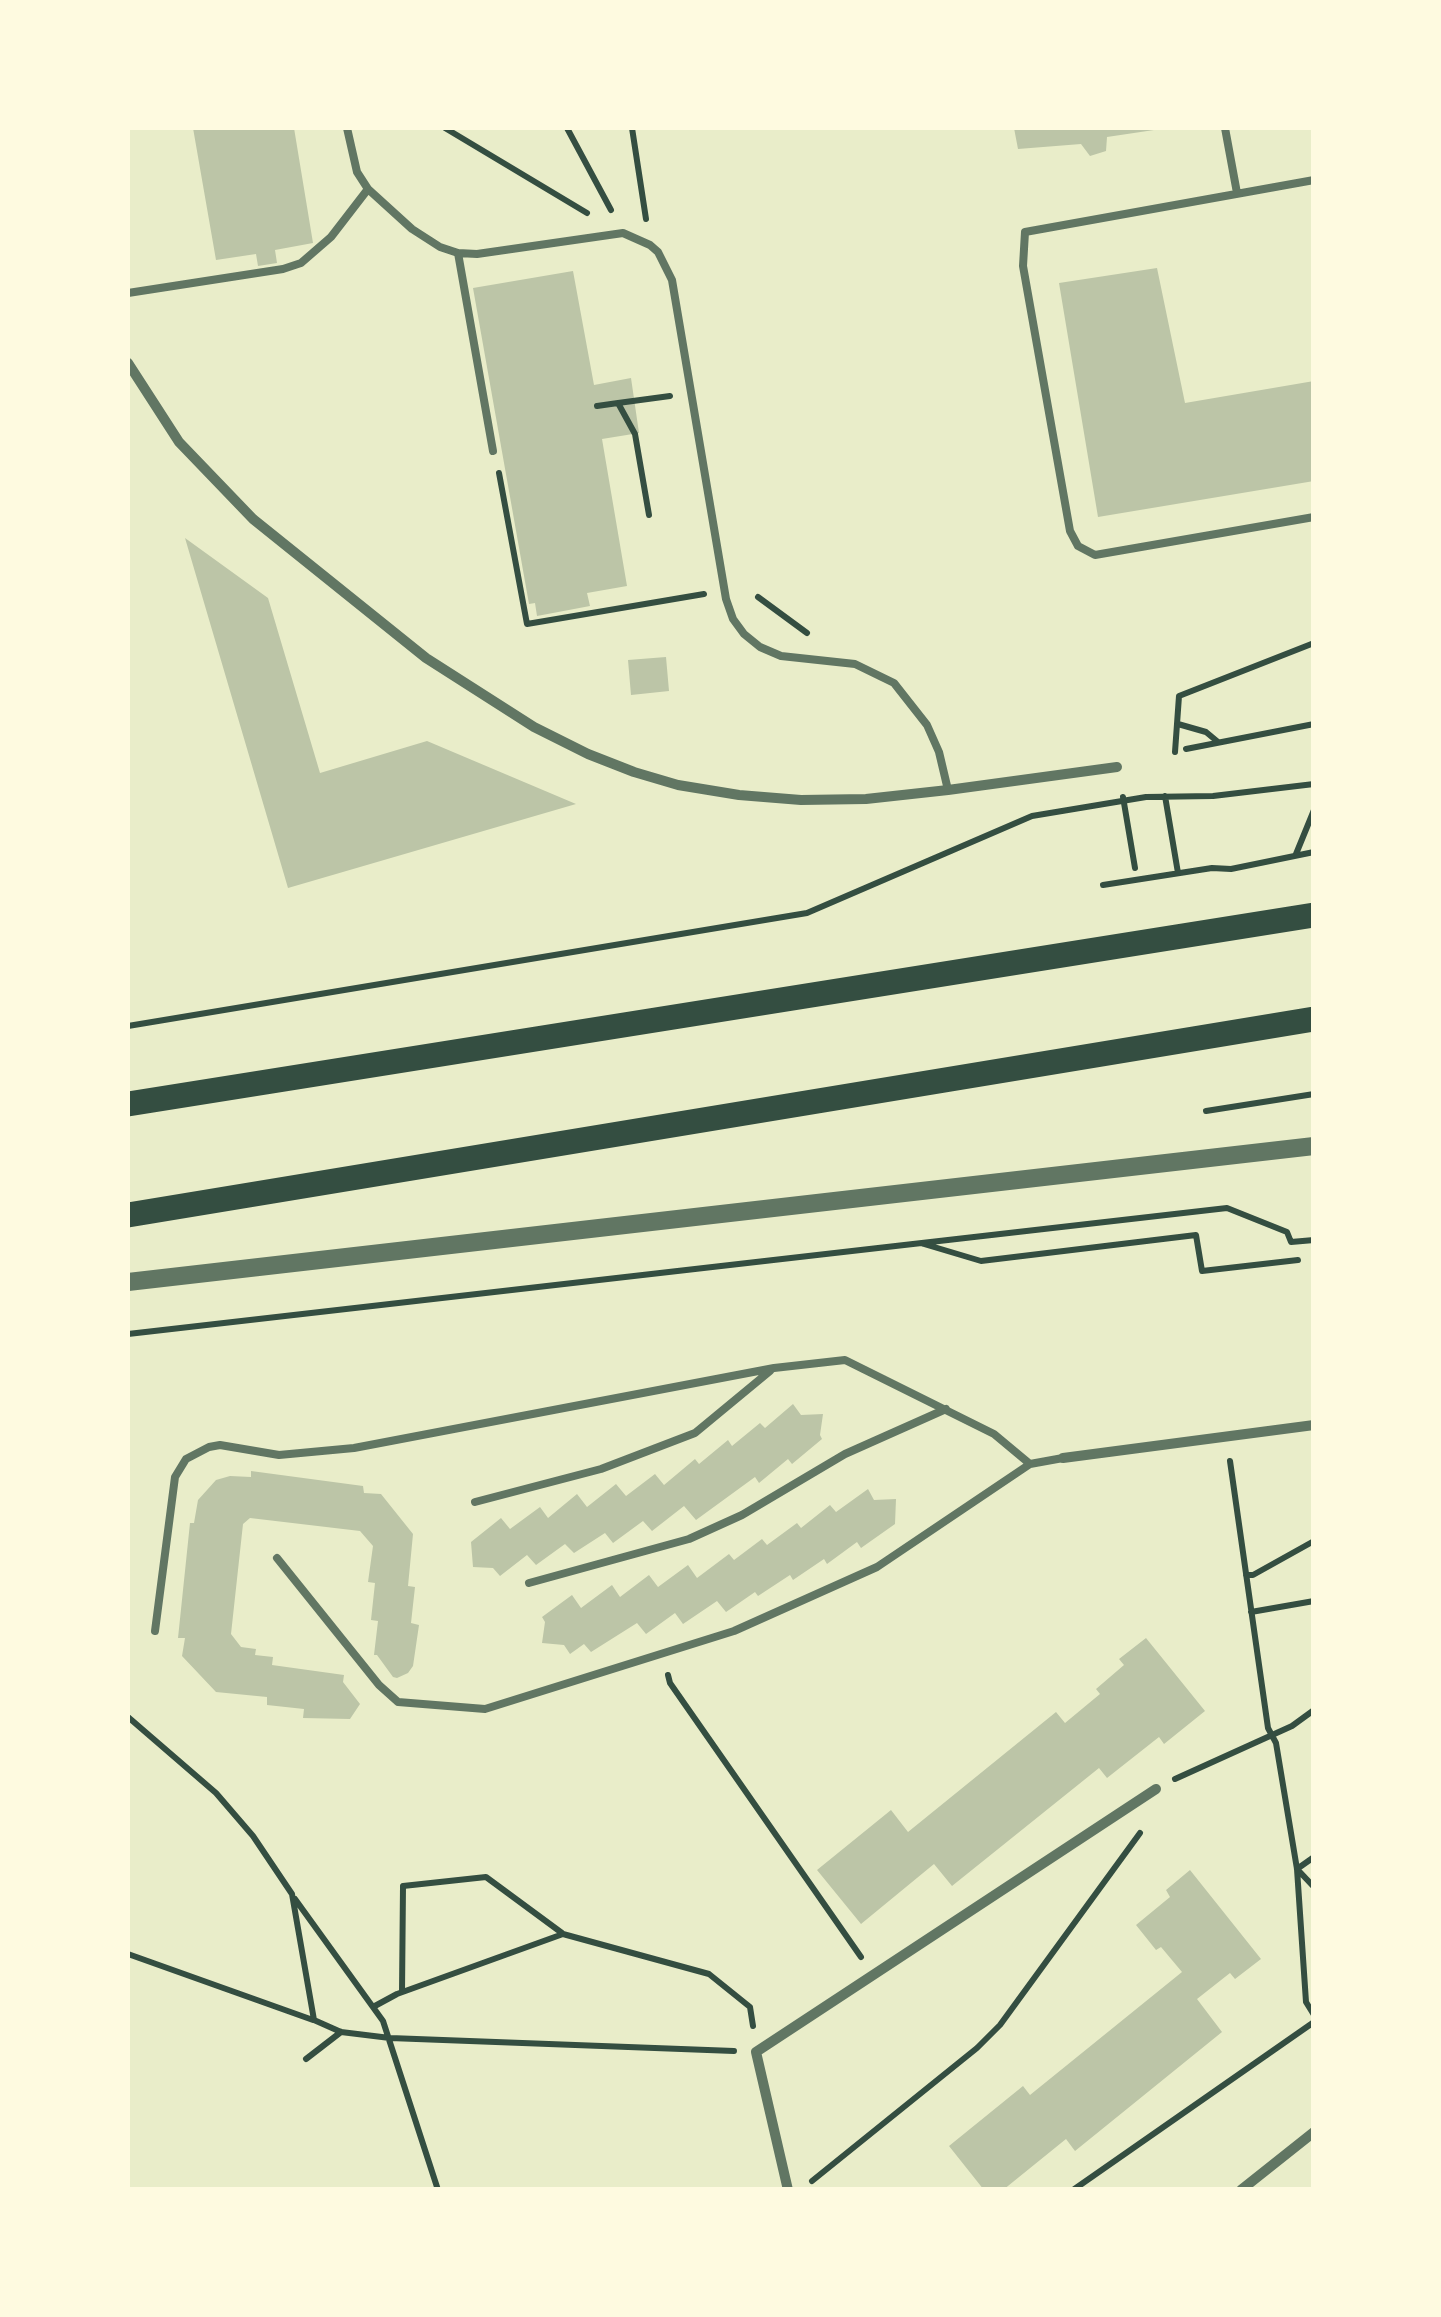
<!DOCTYPE html>
<style>
body{margin:0}
#map{position:relative;width:1441px;height:2317px;overflow:hidden;background:#e9edc9;font-family:Signika,sans-serif}
canvas{display:block}
.frame{position:absolute;inset:0;border:130px solid #fefae0;pointer-events:none}
</style>
<div id="map">
<canvas width="1441" height="2317"></canvas>
<div class="frame"></div>
</div>
<script>
const ctx = document.querySelector('canvas').getContext('2d');
ctx.lineJoin = 'round';
function fill(path, color) { ctx.fillStyle = color; ctx.fill(path, 'evenodd'); }
const toPath = rows => new Path2D(rows.map(r => 'M' + r).join(''));
function strokePath(path, color, width, dash) { ctx.strokeStyle = color; ctx.lineWidth = width; ctx.lineCap = dash ? 'butt' : 'round'; ctx.setLineDash(dash || []); ctx.stroke(path); }
fill(toPath([
 [193,128,294,128,313,243,275,250,277,263,258,266,256,254,216,260],
 [1014,128,1154,128,1154,130,1107,137,1106,151,1090,156,1081,144,1018,149],
 [1157,268,1185,403,1314,381,1314,481,1098,517,1059,283],
 [573,271,594,385,631,378,639,433,602,439,627,586,587,593,590,606,537,616,535,603,529,604,473,288],
 [185,538,268,598,320,773,427,741,576,804,288,888],
 [666,657,669,691,631,695,628,660],
 [793,1404,801,1415,823,1414,820,1435,822,1439,792,1464,788,1459,759,1483,755,1477,696,1520,684,1506,652,1531,643,1521,613,1543,605,1533,574,1553,565,1544,536,1565,527,1555,500,1576,493,1568,473,1567,471,1542,501,1518,510,1529,540,1507,548,1518,577,1494,587,1507,616,1484,626,1496,655,1474,664,1485,695,1459,699,1464,728,1440,732,1446,760,1423,765,1428],
 [251,1471,363,1486,364,1493,381,1494,413,1534,408,1586,415,1587,411,1623,419,1625,413,1666,408,1673,397,1678,393,1677,377,1655,374,1655,378,1621,371,1620,375,1583,368,1582,373,1546,360,1531,250,1518,243,1524,231,1634,241,1647,256,1649,255,1655,273,1657,272,1665,344,1675,343,1682,360,1704,350,1719,303,1718,304,1709,267,1705,267,1697,216,1692,182,1656,185,1638,178,1638,190,1523,194,1523,198,1500,216,1480,230,1476,251,1477],
 [868,1489,874,1500,896,1499,895,1524,861,1548,857,1542,827,1564,824,1559,793,1580,790,1575,758,1596,755,1592,726,1612,717,1601,683,1624,675,1613,646,1634,637,1623,591,1652,584,1644,570,1654,564,1645,542,1643,545,1622,542,1617,572,1595,581,1608,612,1585,620,1597,649,1575,658,1587,688,1565,697,1578,729,1554,734,1560,762,1539,767,1545,797,1523,801,1528,830,1505,836,1512],
 [1146,1638,1205,1711,1164,1744,1159,1737,1107,1778,1099,1768,952,1886,934,1864,861,1924,817,1870,891,1810,908,1832,1056,1712,1065,1723,1100,1694,1096,1689,1124,1665,1119,1659],
 [1190,1870,1261,1959,1235,1979,1230,1973,1197,1999,1222,2032,1075,2151,1066,2139,1003,2190,984,2190,949,2146,1023,2086,1030,2095,1182,1972,1161,1947,1156,1950,1136,1925,1170,1897,1166,1890]
]), '#bcc5a7');
strokePath(toPath([
 [445,128,587,213],
 [567,128,611,210],
 [632,128,646,219],
 [618,403,670,396],
 [597,406,618,403,635,434,649,515],
 [499,473,527,624,704,594],
 [758,597,807,633],
 [1178,724,1206,732,1218,742],
 [1186,749,1314,724],
 [1175,752,1179,696,1314,643],
 [1165,796,1178,873],
 [1123,797,1135,868],
 [1296,854,1314,810],
 [1103,885,1212,868,1231,869,1314,852],
 [128,1026,807,913,1032,816,1146,797,1213,796,1314,784],
 [1206,1111,1314,1094],
 [924,1244,981,1261,1196,1235,1202,1271,1298,1260],
 [128,1334,1227,1208,1287,1232,1291,1242,1314,1240],
 [1230,1461,1268,1728,1276,1743,1297,1869,1306,2002,1314,2015],
 [1246,1575,1253,1575,1314,1541],
 [1251,1612,1314,1601],
 [668,1675,670,1683,861,1957],
 [128,1717,216,1793,253,1836,292,1894,314,2020,341,2032,390,2038,734,2051],
 [1175,1779,1292,1726,1314,1710],
 [1314,1857,1297,1869,1314,1887],
 [295,1899,383,2021,438,2190],
 [128,1954,313,2020],
 [402,1992,403,1886,486,1877,562,1933],
 [373,2007,397,1994,563,1934,709,1974,750,2007,753,2026],
 [306,2059,341,2032],
 [812,2181,977,2048,1000,2025,1140,1833],
 [1073,2190,1314,2022]
]), '#344e41', 6);
strokePath(toPath([
 [347,128,357,172,368,189,412,229,440,247,458,253,477,254,623,233,650,245,658,252,672,280,726,599,733,619,744,634,760,647,781,656,855,664,894,683,927,725,939,752,948,790],
 [1225,128,1237,193],
 [1314,180,1025,232,1023,266,1070,531,1078,546,1095,555,1314,517],
 [458,253,493,451],
 [128,293,283,269,301,263,331,237,368,189],
 [475,1502,601,1469,695,1433,770,1371],
 [277,1558,379,1685,398,1702,485,1709,734,1631,877,1567,1030,1464,1063,1458],
 [529,1583,689,1539,742,1515,845,1454,946,1409],
 [155,1631,175,1477,186,1459,209,1447,220,1445,279,1455,354,1448,774,1368,845,1360,994,1434,1030,1464]
]), '#617663', 8);
strokePath(toPath([
 [128,363,179,442,253,519,426,658,534,727,588,754,634,772,678,785,739,795,801,800,866,799,948,790,1117,767],
 [1063,1458,1314,1425],
 [788,2190,756,2052,1156,1789],
 [1241,2190,1314,2132]
]), '#617663', 10);
strokePath(toPath([
 [128,1282,1314,1146]
]), '#617663', 18);
strokePath(toPath([
 [128,1104,1314,915],
 [128,1215,1314,1019]
]), '#344e41', 25);
</script>
